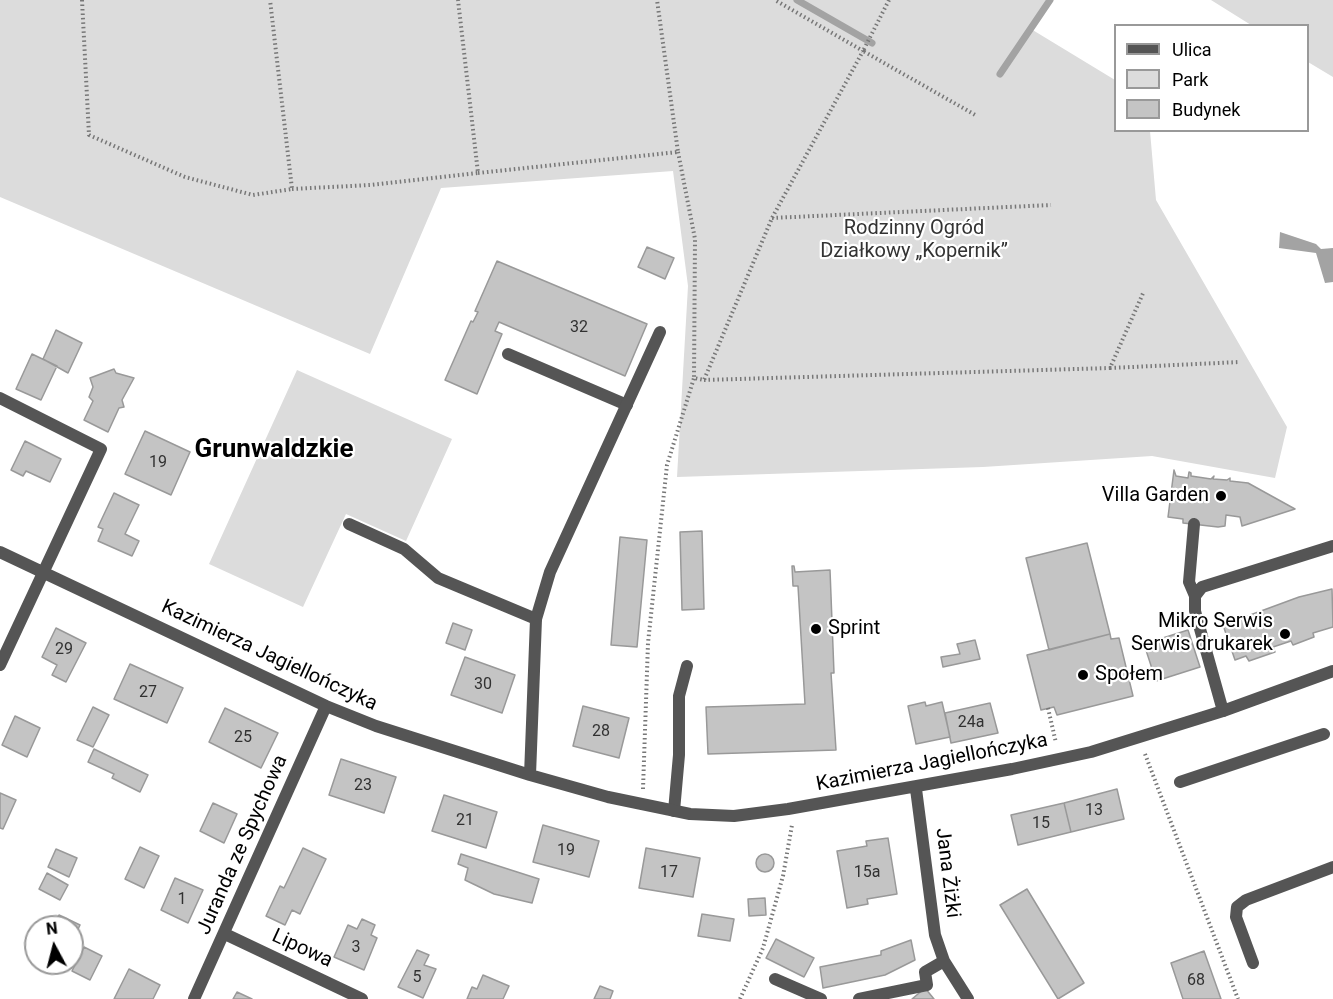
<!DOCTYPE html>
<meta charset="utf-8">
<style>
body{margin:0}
#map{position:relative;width:1333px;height:999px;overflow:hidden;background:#fff;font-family:Roboto,sans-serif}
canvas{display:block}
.legend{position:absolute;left:1114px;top:24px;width:195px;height:108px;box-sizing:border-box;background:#fff;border:2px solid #999;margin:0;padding:8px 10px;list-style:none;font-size:18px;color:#000}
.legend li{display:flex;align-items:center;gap:12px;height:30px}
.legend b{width:30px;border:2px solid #999}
.north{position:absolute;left:24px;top:915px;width:60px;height:60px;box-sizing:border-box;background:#fff;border:2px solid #999;border-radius:50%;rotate:353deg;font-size:16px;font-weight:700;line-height:24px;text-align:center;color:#000}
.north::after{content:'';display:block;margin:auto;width:21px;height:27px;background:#000;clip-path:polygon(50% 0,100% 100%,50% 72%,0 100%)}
</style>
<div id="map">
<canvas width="1333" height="999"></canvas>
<ul class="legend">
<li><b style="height:8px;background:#555"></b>Ulica</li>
<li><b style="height:16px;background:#dcdcdc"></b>Park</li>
<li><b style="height:16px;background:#c4c4c4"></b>Budynek</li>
</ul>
<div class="north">N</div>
</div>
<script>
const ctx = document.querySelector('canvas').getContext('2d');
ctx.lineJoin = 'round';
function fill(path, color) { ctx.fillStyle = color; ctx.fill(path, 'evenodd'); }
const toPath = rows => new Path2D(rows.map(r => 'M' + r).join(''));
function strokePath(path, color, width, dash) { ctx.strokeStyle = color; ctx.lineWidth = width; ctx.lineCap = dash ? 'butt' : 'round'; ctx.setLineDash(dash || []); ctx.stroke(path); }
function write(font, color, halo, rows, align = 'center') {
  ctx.font = font + ' Roboto,sans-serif'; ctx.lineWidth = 4.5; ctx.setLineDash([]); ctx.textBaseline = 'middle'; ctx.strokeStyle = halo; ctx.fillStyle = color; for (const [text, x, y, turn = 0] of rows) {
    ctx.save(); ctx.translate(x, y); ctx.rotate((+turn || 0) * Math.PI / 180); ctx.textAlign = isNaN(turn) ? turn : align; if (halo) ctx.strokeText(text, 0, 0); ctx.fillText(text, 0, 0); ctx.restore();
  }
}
fill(toPath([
 [0,0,1051,0,1031,29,1115,80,1116,130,1150,131,1156,200,1287,427,1275,478,1152,456,983,467,677,477,688,286,673,171,441,188,370,354,0,197],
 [1211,0,1333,0,1333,77,1308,62,1308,26,1251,25],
 [297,370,452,439,406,541,346,514,303,607,209,564]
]), '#dcdcdc');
fill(toPath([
 [1280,232,1316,244,1321,249,1333,248,1333,282,1325,283,1316,253,1279,248]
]), '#a3a3a3');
strokePath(toPath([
 [797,0,872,43],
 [1000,74,1050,0]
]), '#a3a3a3', 7);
const building = toPath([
 [647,247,674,258,665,279,638,267,647,247],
 [497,261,647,324,625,376,499,322,495,331,502,334,477,394,445,380,471,321,473,322,478,312,475,311,497,261],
 [56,330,82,343,68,373,43,359,56,330],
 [32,354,57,366,41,400,16,389,32,354],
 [114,369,116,373,134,378,122,400,124,407,119,408,108,432,84,420,93,401,89,397,93,387,90,378,114,369],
 [145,431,190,452,171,495,125,474,145,431],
 [25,441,61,459,50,482,26,471,23,476,11,470,25,441],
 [1174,470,1176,476,1188,478,1189,472,1191,473,1191,476,1211,479,1214,476,1213,479,1227,480,1230,478,1230,481,1248,483,1295,509,1242,526,1240,517,1226,515,1225,526,1218,527,1183,523,1183,519,1168,517,1174,470],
 [114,493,139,505,125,534,139,541,132,556,98,541,103,529,98,527,114,493],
 [702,531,704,609,682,610,680,532,702,531],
 [620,537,647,540,637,647,611,645,620,537],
 [1087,543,1110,634,1049,650,1026,558,1087,543],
 [792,566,794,566,795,572,830,570,834,673,831,673,836,750,708,754,706,707,805,704,798,586,793,586,792,566],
 [1332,589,1333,627,1313,633,1314,637,1293,645,1291,641,1273,647,1275,652,1249,661,1246,656,1235,660,1223,625,1299,597,1332,589],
 [453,623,472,630,465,650,446,643,453,623],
 [56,628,86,643,66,682,52,675,57,665,42,657,56,628],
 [1188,630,1200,667,1156,681,1144,644,1188,630],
 [1110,634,1111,639,1119,638,1133,696,1057,715,1054,707,1041,710,1027,655,1110,634],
 [975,640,980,659,943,667,941,657,960,654,957,644,975,640],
 [465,657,515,675,502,713,451,695,465,657],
 [130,664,183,688,167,723,114,699,130,664],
 [925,702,926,706,942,702,950,737,916,744,908,706,925,702],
 [990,703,998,733,951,743,945,713,990,703],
 [583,706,629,718,619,758,573,746,583,706],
 [93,707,109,715,93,747,77,740,93,707],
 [225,708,278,733,261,768,209,742,225,708],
 [15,716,40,728,27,757,2,745,15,716],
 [94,749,148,775,140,792,112,778,114,774,88,762,94,749],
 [341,759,396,777,384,813,329,795,341,759],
 [1117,789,1124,819,1071,832,1064,803,1117,789],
 [0,793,16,800,3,829,0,828,0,793],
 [444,795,497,812,486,848,432,831,444,795],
 [213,803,237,814,224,843,200,831,213,803],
 [1064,803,1071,832,1018,845,1011,815,1064,803],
 [543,825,599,841,589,877,533,862,543,825],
 [888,838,897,894,867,899,868,904,847,908,837,851,867,846,866,841,888,838],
 [140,847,159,856,144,888,125,879,140,847],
 [303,848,326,859,300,914,292,910,285,925,266,916,280,886,284,888,303,848],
 [646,848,700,858,693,897,639,888,646,848],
 [56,849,77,858,69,877,48,867,56,849],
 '756 863a9 9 0 1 1 18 0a9 9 0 1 1-18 0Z',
 [461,854,539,879,532,903,494,894,465,880,468,868,458,864,461,854],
 [47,873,68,885,60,900,39,889,47,873],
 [175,878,203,890,188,923,161,910,175,878],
 [1027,889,1084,983,1058,999,1000,905,1027,889],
 [765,898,766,915,749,916,748,899,765,898],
 [702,914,734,919,730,941,698,936,702,914],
 [59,915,80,925,73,940,72,927,53,927,59,915],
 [362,919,375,925,371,935,377,938,364,970,334,957,348,925,357,929,362,919],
 [776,939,814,958,804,977,766,958,776,939],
 [911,940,915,960,885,975,823,988,820,967,881,955,881,951,911,940],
 [84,947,102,956,90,980,72,971,84,947],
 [417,950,429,955,424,965,436,969,423,998,398,987,417,950],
 [1204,951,1221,999,1183,999,1171,963,1204,951],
 [129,969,160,985,153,999,114,999,129,969],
 [483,975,509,986,503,999,467,999,472,987,477,989,483,975],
 [600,986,613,991,610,999,594,999,600,986],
 [925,988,934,999,912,999,925,988],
 [237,992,252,999,233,999,237,992]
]);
fill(building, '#c4c4c4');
strokePath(building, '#999', 1.5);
strokePath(toPath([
 [82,0,89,135,185,177,253,195,292,189,270,0],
 [889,0,863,51,977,116],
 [678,152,695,239,694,378,704,380,772,218,863,51,775,0],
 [478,173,678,152,657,0],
 [292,189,370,185,478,173,458,0],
 [772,218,1051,205],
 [1110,368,1240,362],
 [704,380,1110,368,1144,291],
 [1048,708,1056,743],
 [1145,754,1238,999],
 [643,789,648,643,667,465,694,378],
 [740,999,763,948,783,876,792,825]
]), '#777', 4, [1.5, 3]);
strokePath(toPath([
 [508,354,627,405],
 [349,524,404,549,438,578,536,619],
 [1194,524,1189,582,1195,596],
 [1223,711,1195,611,1195,596,1202,587,1333,546],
 [1180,782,1324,734],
 [674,811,679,755,679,696,687,666],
 [1253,963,1236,917,1237,907,1246,900,1333,867]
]), '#555', 12);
strokePath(toPath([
 [0,398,101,449,0,665],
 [0,552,326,706,376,726,530,775,608,797,690,814,734,816,788,809,1012,769,1091,752,1223,711,1333,671],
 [530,775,536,619,550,572,660,332],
 [916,789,935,935,944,961,968,999],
 [225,934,362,999],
 [775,979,821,999],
 [194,999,326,706],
 [859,999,927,985,925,972,944,961]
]), '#555', 12);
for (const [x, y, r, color] of [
 [1221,496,6,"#000"],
 [816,629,6,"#000"],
 [1285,634,6,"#000"],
 [1083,675,6,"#000"]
]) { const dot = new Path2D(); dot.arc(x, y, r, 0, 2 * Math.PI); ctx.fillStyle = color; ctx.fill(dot); strokePath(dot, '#fff', 2); }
write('16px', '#313131', null, [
 ["32",579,328],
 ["19",158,463],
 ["29",64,650],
 ["30",483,685],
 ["27",148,693],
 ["24a",971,723],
 ["28",601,732],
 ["25",243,738],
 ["23",363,786],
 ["13",1094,811],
 ["21",465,821],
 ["15",1041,824],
 ["19",566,851],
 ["17",669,873],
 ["15a",867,873],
 ["1",182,900],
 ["3",356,948],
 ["5",417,978],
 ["68",1196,981]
]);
write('20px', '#333', '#fff', [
 ["Rodzinny Ogród",914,229],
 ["Działkowy „Kopernik”",914,252]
]);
write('20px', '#000', '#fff', [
 ["Villa Garden",1209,496],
 ["Mikro Serwis",1273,622],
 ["Serwis drukarek",1273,645],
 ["Sprint",828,629,"left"],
 ["Społem",1095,675,"left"]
], 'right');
write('20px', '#000', '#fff', [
 ["Kazimierza Jagiellończyka",269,656,25],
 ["Kazimierza Jagiellończyka",932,763,-11],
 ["Juranda ze Spychowa",243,845,-66],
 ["Jana Żiżki",947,873,83],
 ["Lipowa",302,949,25]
]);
write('bold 26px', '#000', '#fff', [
 ["Grunwaldzkie",274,450]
]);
</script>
